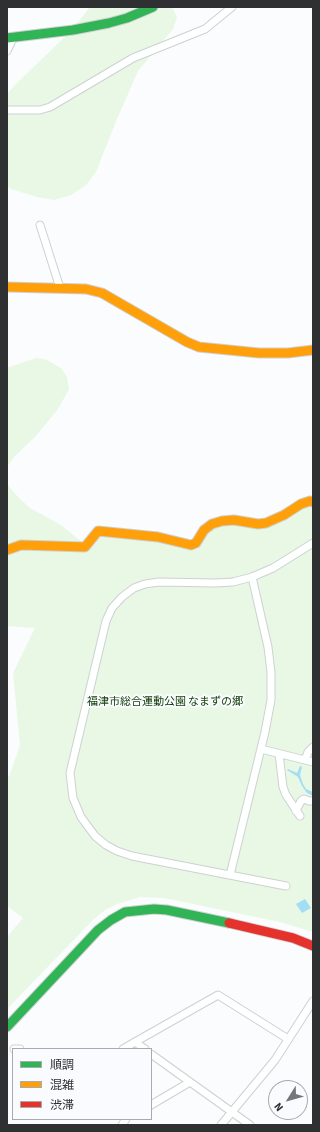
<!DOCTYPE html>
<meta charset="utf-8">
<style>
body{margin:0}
#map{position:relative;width:320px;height:1132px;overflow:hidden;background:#fbfcfd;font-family:"Source Sans 3","Noto Sans JP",sans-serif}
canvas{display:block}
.frame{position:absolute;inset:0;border:8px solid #2f3032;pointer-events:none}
.legend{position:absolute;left:12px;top:1048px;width:140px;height:72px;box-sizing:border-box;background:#fafbfe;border:1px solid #a9aaac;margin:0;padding:5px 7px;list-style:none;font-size:12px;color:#2f3032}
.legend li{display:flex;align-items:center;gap:8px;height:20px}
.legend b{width:20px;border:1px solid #a9aaac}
.north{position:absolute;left:268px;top:1080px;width:40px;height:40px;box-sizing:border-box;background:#fafbfe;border:1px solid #a9aaac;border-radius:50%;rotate:233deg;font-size:11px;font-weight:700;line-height:16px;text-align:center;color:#2f3032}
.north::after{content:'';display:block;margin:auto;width:14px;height:18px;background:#767779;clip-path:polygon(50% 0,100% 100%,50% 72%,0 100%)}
</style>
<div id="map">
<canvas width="320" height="1132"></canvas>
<div class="frame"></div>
<ul class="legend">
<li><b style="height:5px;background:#30b455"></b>順調</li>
<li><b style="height:5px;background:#ff9f0a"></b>混雑</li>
<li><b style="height:5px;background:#e5322d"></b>渋滞</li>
</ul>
<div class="north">N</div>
</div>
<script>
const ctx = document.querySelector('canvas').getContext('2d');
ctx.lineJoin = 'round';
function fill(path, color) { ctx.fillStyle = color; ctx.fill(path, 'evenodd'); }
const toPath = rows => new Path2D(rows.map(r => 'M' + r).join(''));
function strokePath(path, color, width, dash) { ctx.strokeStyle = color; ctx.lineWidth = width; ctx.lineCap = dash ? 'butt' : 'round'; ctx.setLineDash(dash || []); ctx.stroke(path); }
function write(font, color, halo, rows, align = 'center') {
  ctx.font = font + ' "Source Sans 3","Noto Sans JP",sans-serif'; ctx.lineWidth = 4; ctx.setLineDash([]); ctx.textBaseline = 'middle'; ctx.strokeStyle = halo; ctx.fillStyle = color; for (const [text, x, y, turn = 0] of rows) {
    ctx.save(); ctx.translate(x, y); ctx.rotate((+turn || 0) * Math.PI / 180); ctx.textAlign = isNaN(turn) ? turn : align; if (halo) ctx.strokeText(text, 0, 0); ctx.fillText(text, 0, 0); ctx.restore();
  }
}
fill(toPath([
 [90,7,172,7,177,17,173,29,138,71,117,119,96,172,86,185,71,195,54,200,37,197,11,189,7,185,7,94,16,84,71,31],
 [36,358,45,359,61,368,67,377,69,389,58,409,35,437,15,456,7,467,7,368],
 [7,484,18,497,30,508,61,525,83,543,94,527,190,542,203,526,267,520,313,498,313,932,280,922,164,898,140,897,117,904,105,910,93,920,7,1009,7,937,23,918,7,906,7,779,10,774,20,745,13,673,35,628,7,626]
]), '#e8f8e5');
fill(toPath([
 [300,766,302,767,300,775,303,784,306,789,313,792,313,796,307,793,302,786,298,777,287,770,288,769,297,773],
 [305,899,311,908,302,913,296,904]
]), '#a4def5');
const street = toPath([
 [7,51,13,38],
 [7,110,40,110,50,107,133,58,205,29,232,7],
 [40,225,60,288],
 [261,749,313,762],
 [279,754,283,787,286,795,300,816],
 [305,760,308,752,313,747],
 [296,811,301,801,304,799,309,801,313,801],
 [230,875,265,732,271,700,271,672,268,647,252,577],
 [286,886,132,856,117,851,106,845,95,836,81,817,73,798,70,773,106,621,112,608,122,597,134,588,145,584,159,582,215,583,233,582,252,577,273,568,313,543],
 [135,1042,218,995,288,1039],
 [14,1049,20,1049],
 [123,1049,135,1042,145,1049],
 [151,1054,250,1125],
 [151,1105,190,1082],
 [122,1125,126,1119],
 [221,1125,275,1060,313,1001]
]);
const fast = toPath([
 [7,38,73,30,109,23,127,18,153,7],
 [7,1027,98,930,111,920,125,912,154,909,167,910,229,923]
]);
const slow = toPath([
 [7,287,86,289,102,293,187,342,199,347,259,353,288,353,313,350],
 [7,550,21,545,85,547,98,531,158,537,191,545,196,543,204,530,212,524,222,521,234,520,258,524,266,523,284,515,301,504,310,501,313,502]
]);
const jam = toPath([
 [229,923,293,938,313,946]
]);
strokePath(street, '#cfd0d2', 9);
strokePath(fast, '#cfd0d2', 11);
strokePath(slow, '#cfd0d2', 11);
strokePath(jam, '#cfd0d2', 11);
strokePath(street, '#feffff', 7);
strokePath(fast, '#30b455', 9);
strokePath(slow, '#ff9f0a', 9);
strokePath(jam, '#e5322d', 9);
write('11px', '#14420a', '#fafbfe', [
 ["福津市総合運動公園 なまずの郷",165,703]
]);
</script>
